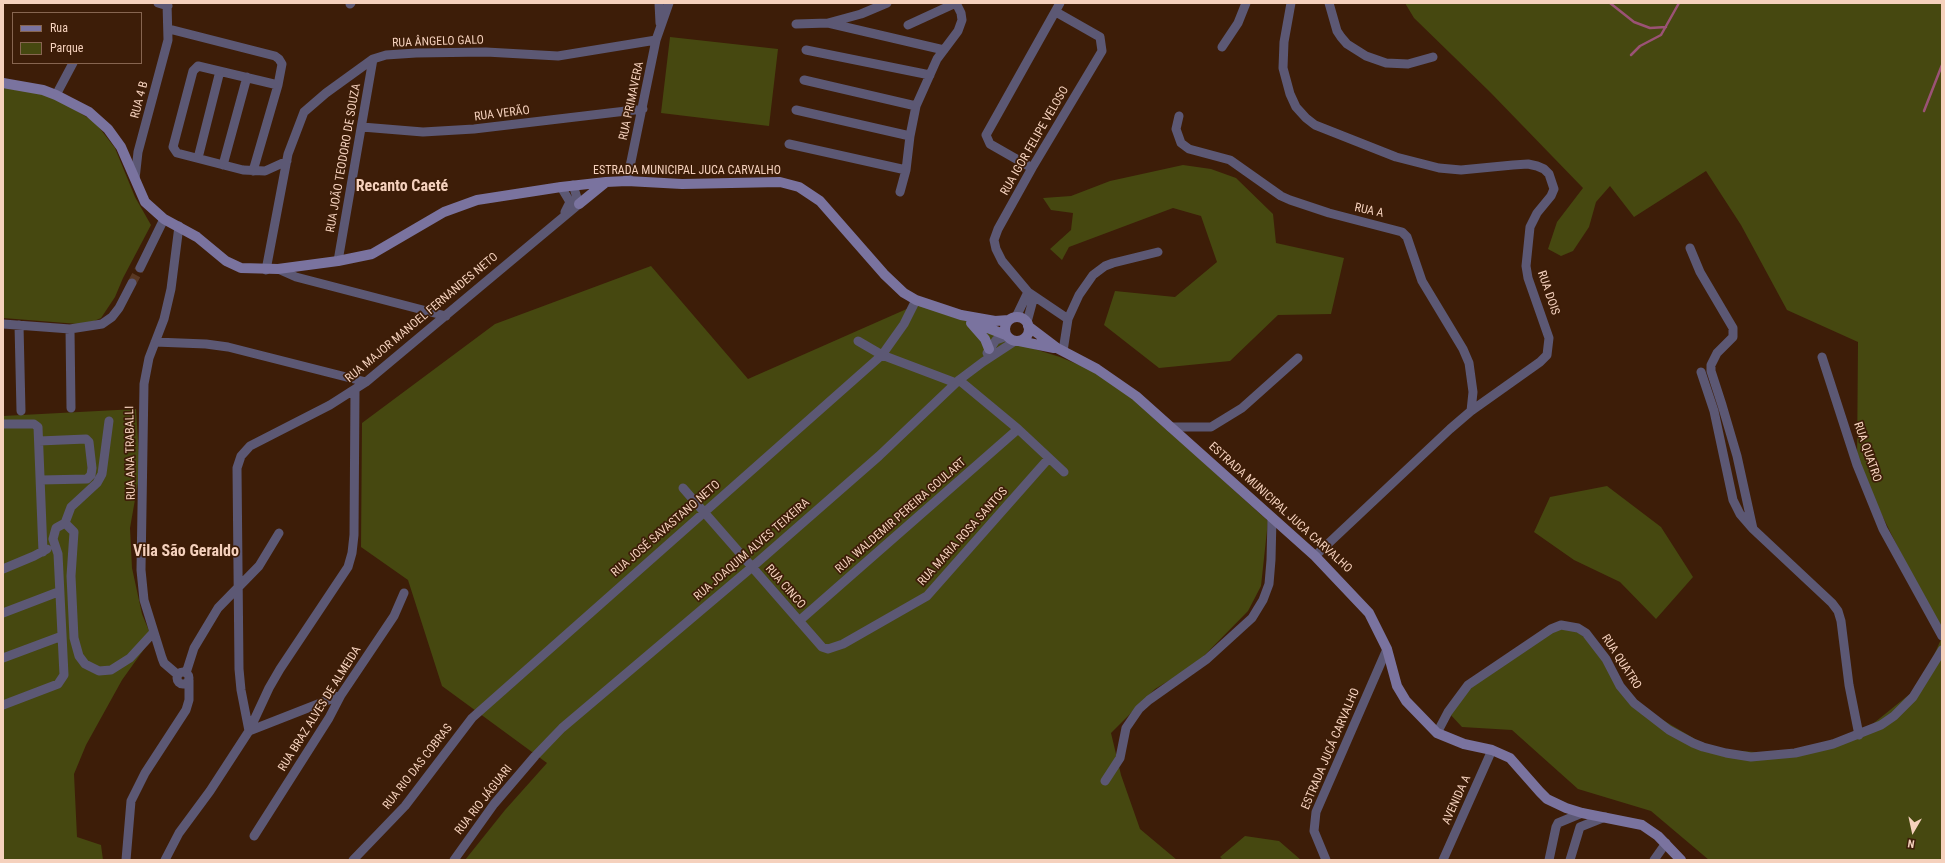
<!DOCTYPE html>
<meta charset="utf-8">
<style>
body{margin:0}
#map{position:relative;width:1945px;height:863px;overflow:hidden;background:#3d1d08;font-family:"Roboto Condensed",sans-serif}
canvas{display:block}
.frame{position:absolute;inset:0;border:4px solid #f5d1bd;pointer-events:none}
.legend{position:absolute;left:12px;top:12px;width:130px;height:52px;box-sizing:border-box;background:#3d1d08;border:1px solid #876550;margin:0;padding:5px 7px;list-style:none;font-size:12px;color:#f5d1bd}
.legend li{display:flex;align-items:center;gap:8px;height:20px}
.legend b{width:20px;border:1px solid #876550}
.north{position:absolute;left:1893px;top:811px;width:40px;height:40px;-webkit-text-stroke:3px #3d1d08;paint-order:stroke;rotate:189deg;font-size:11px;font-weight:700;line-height:16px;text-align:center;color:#f5d1bd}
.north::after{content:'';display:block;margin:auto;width:14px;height:18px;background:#f5d1bd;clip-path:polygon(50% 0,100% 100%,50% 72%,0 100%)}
</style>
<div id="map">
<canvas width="1945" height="863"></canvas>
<div class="frame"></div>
<ul class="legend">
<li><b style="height:5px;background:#7a739f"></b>Rua</li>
<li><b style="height:11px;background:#464810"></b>Parque</li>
</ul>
<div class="north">N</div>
</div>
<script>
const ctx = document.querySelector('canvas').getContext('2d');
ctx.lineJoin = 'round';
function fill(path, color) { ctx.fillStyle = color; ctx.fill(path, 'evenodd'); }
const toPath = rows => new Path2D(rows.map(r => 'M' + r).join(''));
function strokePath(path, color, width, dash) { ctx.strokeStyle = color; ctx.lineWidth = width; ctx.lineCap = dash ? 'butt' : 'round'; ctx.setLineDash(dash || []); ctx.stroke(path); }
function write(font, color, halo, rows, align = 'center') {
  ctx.font = font + ' "Roboto Condensed",sans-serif'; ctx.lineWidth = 3.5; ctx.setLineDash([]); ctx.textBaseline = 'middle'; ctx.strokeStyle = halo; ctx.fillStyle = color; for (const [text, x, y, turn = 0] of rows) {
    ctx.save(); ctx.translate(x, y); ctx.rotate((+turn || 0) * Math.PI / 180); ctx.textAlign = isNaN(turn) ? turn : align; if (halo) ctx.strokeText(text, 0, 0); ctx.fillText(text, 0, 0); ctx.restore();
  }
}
fill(toPath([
 [1405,3,1942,3,1942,636,1857,465,1858,342,1787,310,1741,225,1706,171,1634,217,1610,186,1596,202,1589,227,1573,251,1561,256,1548,249,1557,222,1583,188,1490,92,1414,18],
 [670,37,778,49,769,126,661,113],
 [3,86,52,96,95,122,115,148,135,197,151,225,123,278,115,297,101,318,92,322,78,324,3,318],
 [1183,165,1211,169,1236,178,1273,214,1276,243,1344,258,1331,314,1278,315,1230,361,1159,368,1104,325,1115,291,1175,297,1217,262,1201,216,1173,208,1069,247,1062,260,1050,249,1071,230,1073,213,1051,210,1043,198,1071,196,1110,181],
 [651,266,748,379,918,304,972,322,1025,346,1060,357,1096,372,1132,398,1268,521,1261,586,1248,611,1195,665,1155,689,1111,733,1121,775,1140,829,1177,860,465,860,505,810,547,763,442,686,408,580,361,547,362,423,495,324],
 [136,409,140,471,130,528,132,568,142,614,152,638,122,680,86,745,74,774,77,837,101,845,103,860,3,860,3,416],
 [1607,486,1661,527,1693,577,1656,619,1620,582,1574,560,1534,532,1550,497],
 [1569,625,1599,649,1634,703,1712,749,1784,754,1859,735,1921,685,1942,637,1942,860,1709,860,1651,811,1578,789,1512,730,1462,727,1448,712,1468,685,1551,629],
 [1245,836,1279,841,1301,860,1223,860,1220,857]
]), '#464810');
strokePath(toPath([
 [1610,3,1634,22,1650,28,1666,27],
 [1631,55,1640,46,1661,35,1679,3],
 [1924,111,1942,65]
]), '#9b5275', 2.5);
strokePath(toPath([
 [132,283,140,268]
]), '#593823', 9, [9, 4.5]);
strokePath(toPath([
 [158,3,168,6],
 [659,3,660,23],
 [1291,3,1284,42,1283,68,1290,94,1296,107,1306,118,1315,125,1396,157,1439,168,1461,170,1513,165,1528,164,1537,166,1544,169,1549,174,1554,189,1551,196,1537,213,1530,227,1526,266,1528,278,1549,338,1547,355,1540,362,1471,411,1450,429,1315,556],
 [1329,3,1337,31,1341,37,1347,44,1366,56,1386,63,1408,64,1433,57],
 [350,4,351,3],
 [1056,12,1100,37,1102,51,1032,168,998,229,994,240,996,249,1002,261,1028,292,1068,319],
 [828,23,944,50],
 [796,24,828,23,861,14,887,3],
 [908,25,956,3],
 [169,29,275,56,279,59,282,64,278,85,253,171],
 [1222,47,1238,23,1246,3],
 [806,50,930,75],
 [804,80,916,106],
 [278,85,198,66,193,71,173,147,177,153,243,170,265,171,287,161],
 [56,95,73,63],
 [796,110,910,136],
 [1179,116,1176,129,1181,143,1189,149,1230,160,1281,196,1290,200,1329,213,1402,232,1407,237,1422,281,1463,349,1469,363,1473,392,1471,411],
 [362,127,423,132,474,129,643,109],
 [789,144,906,170],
 [198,158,220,71],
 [223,165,247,77],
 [1032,168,990,144,986,135,1060,3],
 [135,179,138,152,168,40,167,3],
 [627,181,656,40,669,3],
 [561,187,570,202,565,212],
 [900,192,906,170,910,136,916,106,937,59,958,31,962,20,961,13,956,3],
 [1690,248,1700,272,1733,328,1733,337,1717,353,1711,365,1711,371,1722,405,1737,456,1753,529,1832,603,1838,611,1841,621,1849,685,1859,735],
 [338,261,373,59],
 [140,268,164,219],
 [278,269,296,277,446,316],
 [266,270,288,154,304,112,326,93,373,59,386,55,416,53,486,52,558,56,656,40],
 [1016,317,1028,292],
 [1027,322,1034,296],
 [3,324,70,329,102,324,112,317,119,308,132,283],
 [19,325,21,411],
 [70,329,71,408],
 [858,341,882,355,956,383],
 [155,342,206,344,228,347,366,382],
 [1063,351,1068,319,1079,295,1093,275,1105,266,1113,263,1158,252],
 [987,353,996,340,1007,336],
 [1822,357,1857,465,1883,529,1942,636],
 [1701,372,1714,411,1733,500,1740,514,1753,529],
 [959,380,1018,429,1064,472],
 [3,424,34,424,38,427,43,552],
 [1170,427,1211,427,1242,408,1298,358],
 [39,441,86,439,89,442,92,468,91,475,87,479,41,480],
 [683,488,822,647,828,649,843,644,927,596,1049,458],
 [65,523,74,532,71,576,74,638,79,656,85,664,99,671,111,670,130,658,153,633],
 [65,523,71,507,97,483,102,474,109,421],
 [3,569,34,556,47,549],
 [3,613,58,592],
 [799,621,1018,429],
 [3,658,62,636],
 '177 678a6 6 0 1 1 12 0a6 6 0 1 1-12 0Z',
 [186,673,194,648,218,608,259,566,279,533],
 [178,675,164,663,162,658,144,600,141,570,144,384,149,358,164,319,171,289,179,226],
 [3,705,58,684,64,675,58,554,53,539,56,528,65,523],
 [249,731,241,690,239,669,237,468,241,456,250,446,330,405,366,382,579,204,573,185],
 [249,731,341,695],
 [1437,733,1448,712,1468,685,1551,629,1561,625,1578,628,1586,633,1606,659,1620,686,1634,703,1669,730,1693,743,1703,747,1726,753,1751,757,1795,753,1833,744,1881,725,1894,716,1913,697,1942,650],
 [1105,781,1120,758,1126,728,1139,709,1149,700,1207,659,1252,618,1263,600,1269,584,1271,560,1272,518],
 [254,836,329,718,341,695,394,616,404,593],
 [126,860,131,801,145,773,186,710,189,700,189,680],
 [165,860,179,833,210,791,249,731,269,688,280,669,348,567,352,553,354,535,355,390],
 [353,860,405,806,472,718,882,355,904,324,916,300],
 [454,860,494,804,535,756,562,728,751,568,879,456,959,380,983,362,1015,341],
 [1326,860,1314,831,1316,812,1387,649],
 [1443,860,1492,750],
 [1549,860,1556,827,1558,823,1582,813],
 [1570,860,1580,827,1605,817],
 [1654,860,1666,843]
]), '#5c5874', 9);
strokePath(toPath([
 [3,83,43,90,56,95,89,112,108,129,121,147,145,202,164,219,197,237,226,261,241,268,278,269,338,261,372,254,444,212,477,200,561,187,606,182,627,181,682,184,780,182,799,187,820,201,884,274,904,293,916,300,961,315,995,321,1009,320],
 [579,204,606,182],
 '1005 329a12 12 0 1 1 24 0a12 12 0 1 1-24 0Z',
 [971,323,985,339,989,349],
 [975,323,1006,335],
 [1028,326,1057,348,1097,369,1136,396,1315,556,1369,613,1387,649,1397,686,1406,701,1437,733,1464,744,1492,750,1510,758,1540,792,1547,799,1566,808,1582,813,1642,825,1658,836,1681,860],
 [1019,341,1054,348]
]), '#7a739f', 10);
write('12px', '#f5d1bd', '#3d1d08', [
 ["RUA ÂNGELO GALO",438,42,-2],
 ["RUA 4 B",140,100,-75],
 ["RUA PRIMAVERA",632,101,-78],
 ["RUA VERÃO",502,114,-7],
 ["RUA IGOR FELIPE VELOSO",1035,141,-60],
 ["RUA JOÃO TEODORO DE SOUZA",344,158,-80],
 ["ESTRADA MUNICIPAL JUCA CARVALHO",687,171],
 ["RUA A",1369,211,12],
 ["RUA DOIS",1548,293,71],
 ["RUA MAJOR MANOEL FERNANDES NETO",422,318,-40],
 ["RUA QUATRO",1867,452,71],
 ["RUA ANA TRABALLI",131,453,-91],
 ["ESTRADA MUNICIPAL JUCA CARVALHO",1280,508,42],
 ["RUA WALDEMIR PEREIRA GOULART",901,516,-41],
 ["RUA JOSÉ SAVASTANO NETO",666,529,-41],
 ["RUA MARIA ROSA SANTOS",963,537,-48],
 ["RUA JOAQUIM ALVES TEIXEIRA",752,550,-41],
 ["RUA CINCO",785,587,49],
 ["RUA QUATRO",1621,662,57],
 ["RUA BRAZ ALVES DE ALMEIDA",320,709,-58],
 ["ESTRADA JUCÁ CARVALHO",1331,749,-67],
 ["RUA RIO DAS COBRAS",418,767,-52],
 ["RUA RIO JÁGUARI",484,800,-52],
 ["AVENIDA A",1457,800,-66]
]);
write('bold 16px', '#f5d1bd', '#3d1d08', [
 ["Recanto Caeté",402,187],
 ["Vila São Geraldo",186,552]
]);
</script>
